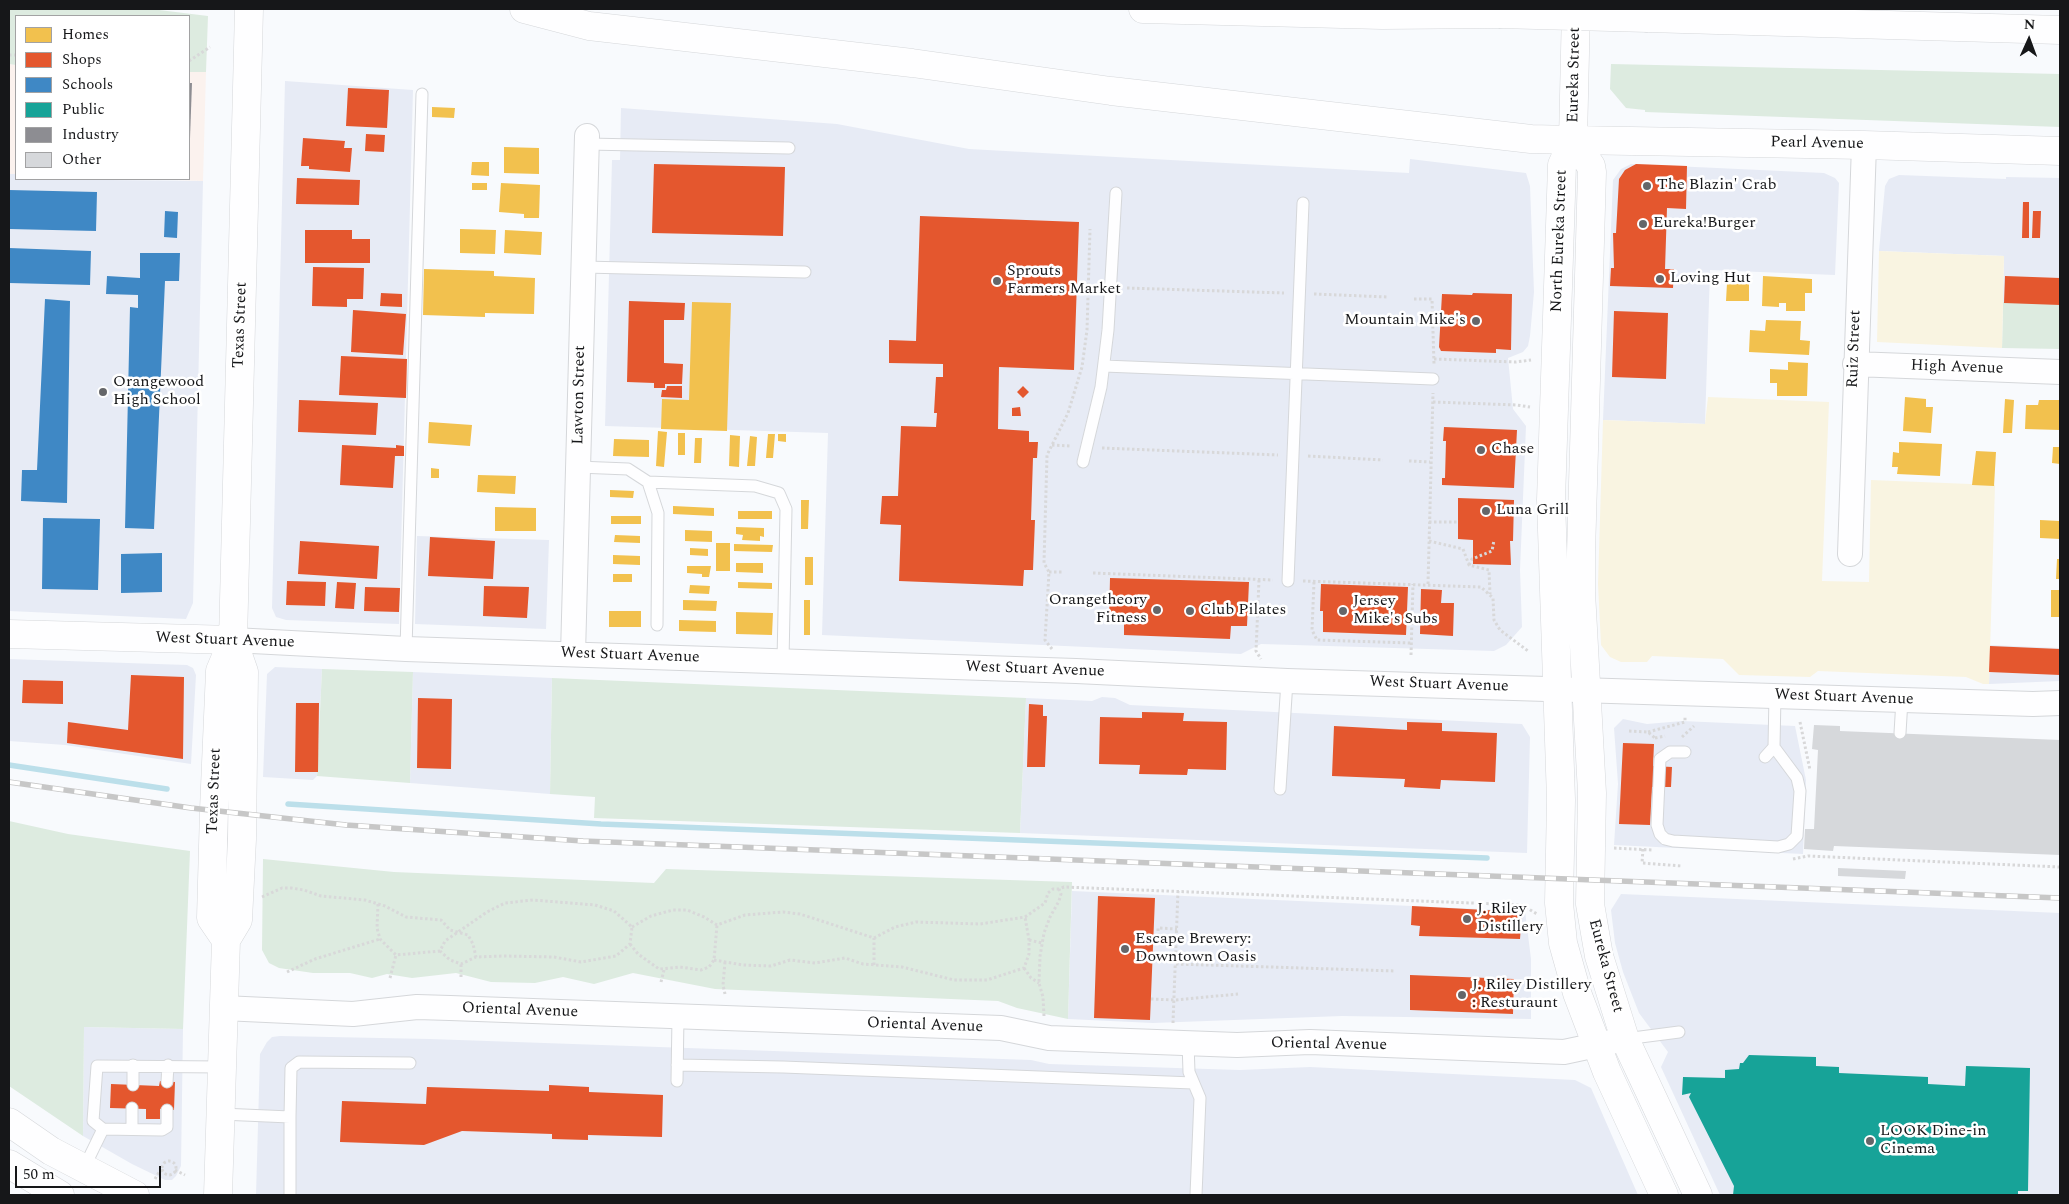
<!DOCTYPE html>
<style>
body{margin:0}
#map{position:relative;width:2069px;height:1204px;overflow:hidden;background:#f8fafd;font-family:Spectral,serif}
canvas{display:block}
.frame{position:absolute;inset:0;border:10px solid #161719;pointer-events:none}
.legend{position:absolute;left:15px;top:15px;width:175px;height:165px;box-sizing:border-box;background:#fff;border:1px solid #a2a2a3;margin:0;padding:6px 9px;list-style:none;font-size:15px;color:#161719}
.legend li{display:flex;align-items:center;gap:10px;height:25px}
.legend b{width:25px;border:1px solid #a2a2a3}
.north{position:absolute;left:2004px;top:15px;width:50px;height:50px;-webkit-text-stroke:4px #fff;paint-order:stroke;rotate:2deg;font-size:14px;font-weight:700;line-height:20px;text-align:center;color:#161719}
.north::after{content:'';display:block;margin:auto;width:18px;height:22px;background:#161719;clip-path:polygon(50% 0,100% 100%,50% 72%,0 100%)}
.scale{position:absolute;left:15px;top:1166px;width:146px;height:22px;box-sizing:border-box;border:2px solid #161719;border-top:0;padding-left:6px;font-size:15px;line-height:18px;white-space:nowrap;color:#161719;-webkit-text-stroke:4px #fff;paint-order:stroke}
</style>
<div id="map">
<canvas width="2069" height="1204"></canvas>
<div class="frame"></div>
<ul class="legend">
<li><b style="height:14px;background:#f2c14e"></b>Homes</li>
<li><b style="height:14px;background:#e4572e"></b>Shops</li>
<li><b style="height:14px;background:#3f88c5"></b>Schools</li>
<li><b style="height:14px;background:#17a398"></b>Public</li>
<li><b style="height:14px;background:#8d8d92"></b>Industry</li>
<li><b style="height:14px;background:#d6d8db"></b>Other</li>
</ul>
<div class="north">N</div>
<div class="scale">50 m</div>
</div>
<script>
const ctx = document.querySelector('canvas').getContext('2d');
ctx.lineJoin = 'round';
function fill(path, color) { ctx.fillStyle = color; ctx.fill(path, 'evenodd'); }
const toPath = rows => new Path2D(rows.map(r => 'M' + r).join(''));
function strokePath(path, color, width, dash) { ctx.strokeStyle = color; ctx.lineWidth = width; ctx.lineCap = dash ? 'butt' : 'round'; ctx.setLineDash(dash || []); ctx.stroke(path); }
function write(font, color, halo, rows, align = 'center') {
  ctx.font = font + ' Spectral,serif'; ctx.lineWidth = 5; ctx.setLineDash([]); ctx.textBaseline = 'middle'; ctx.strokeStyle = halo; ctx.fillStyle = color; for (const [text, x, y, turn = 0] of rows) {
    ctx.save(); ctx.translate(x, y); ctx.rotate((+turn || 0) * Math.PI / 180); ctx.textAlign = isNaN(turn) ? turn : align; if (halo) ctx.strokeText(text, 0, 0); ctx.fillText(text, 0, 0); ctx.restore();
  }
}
fill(toPath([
 [285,81,413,90,399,624,286,620,276,617,272,608],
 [621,108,837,124,969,149,1409,173,1410,159,1526,173,1530,186,1534,292,1530,336,1528,346,1523,352,1508,358,1513,409,1526,426,1520,570,1522,627,1506,645,1494,651,1261,644,1241,654,822,635,828,433,605,426,612,160,620,160],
 [1631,164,1824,173,1835,178,1839,183,1835,275,1710,270,1705,424,1603,420,1613,180,1621,169],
 [9,174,16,174,16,179,203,181,193,603,186,619,9,611],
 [1899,175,2006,179,2006,177,2060,178,2060,304,2003,302,2004,256,1879,251,1885,186,1889,179],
 [417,536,549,540,546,629,415,624],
 [1990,645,2060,648,2060,681,1989,684],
 [9,659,187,665,193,668,196,675,191,764,65,745,9,741],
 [275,667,322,669,317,776,313,780,263,777,267,674],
 [413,672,552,678,550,794,410,783],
 [1102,697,1115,698,1130,705,1522,724,1530,737,1527,853,1020,833,1026,698,1092,701],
 [1623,719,1647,724,1682,721,1795,726,1806,780,1803,854,1614,845,1618,784,1614,728],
 [1072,891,1525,911,1531,959,1531,1019,1342,1016,1153,1023,1068,1019],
 [1621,894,2060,913,2060,1195,1720,1195,1661,1067,1668,1052,1639,1013,1623,972,1615,943,1611,910],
 [84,1027,183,1029,181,1166,176,1176,172,1180,165,1180,132,1164,83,1136],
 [280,1036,430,1039,1031,1060,1049,1064,1240,1070,1310,1067,1575,1080,1591,1088,1638,1195,256,1195,260,1054,267,1042,272,1037]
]), '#e7ebf5');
fill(toPath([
 [9,64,16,65,16,174,9,174],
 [189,72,206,72,203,181,148,179,189,179]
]), '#fbf2ee');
fill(toPath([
 [9,9,151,9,208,16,206,72,189,72,189,16,16,16,16,65,9,64],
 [1611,64,2060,74,2060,127,1645,112,1645,110,1626,108,1610,89],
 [2003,302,2060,304,2060,349,2002,348],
 [322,669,413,672,410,783,317,776],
 [552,678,1026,698,1020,833,594,818,595,797,550,794],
 [9,821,68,834,190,851,183,1029,84,1027,83,1136,9,1086],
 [263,859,394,872,654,883,666,869,1072,882,1068,1019,1017,1008,998,1001,715,989,633,973,594,984,563,977,535,983,491,982,456,973,412,978,387,974,372,978,350,973,313,973,279,968,269,963,262,950]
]), '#ddebe0');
fill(toPath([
 [1879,251,2004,256,2002,348,1877,342],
 [1708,397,1829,402,1822,581,1869,582,1871,480,1995,485,1989,684,1983,684,1966,677,1818,671,1810,677,1739,675,1723,659,1652,656,1647,662,1621,662,1610,657,1601,645,1598,584,1603,420,1705,424]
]), '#f9f4e1');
fill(toPath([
 [432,107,455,108,454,118,432,117],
 [504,147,539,148,539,174,504,173],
 [472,162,489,162,489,176,471,175],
 [472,183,487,183,487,190,472,190],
 [501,183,540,185,539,218,524,218,524,214,499,212],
 [460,229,496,230,495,254,460,253],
 [505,230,542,232,541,255,504,253],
 [424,269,494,271,494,276,535,278,534,314,485,313,485,317,423,315],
 [1763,276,1812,279,1812,293,1805,293,1805,311,1786,311,1786,303,1779,303,1779,307,1762,306],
 [1727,283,1749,283,1749,301,1726,301],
 [692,302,731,303,727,431,661,429,662,399,689,400],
 [1766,320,1801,321,1800,340,1810,341,1809,355,1749,352,1750,330,1765,331],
 [1788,362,1808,363,1807,396,1777,396,1777,383,1770,383,1770,369,1788,370],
 [1905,397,1926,399,1926,407,1933,407,1931,433,1903,431],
 [2005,399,2014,400,2012,433,2003,433],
 [2039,400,2060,400,2060,430,2025,429,2026,405,2038,405],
 [429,422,472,425,470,446,428,443],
 [658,431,667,432,664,467,656,466],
 [678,433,685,433,685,455,678,455],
 [768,434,775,434,773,458,766,458],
 [778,434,786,434,786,442,778,441],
 [730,435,740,436,739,467,729,466],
 [750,436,757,437,755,466,747,466],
 [695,438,702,438,701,463,694,463],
 [614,439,649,440,649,457,613,456],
 [1899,442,1942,444,1940,476,1897,474,1898,467,1892,467,1893,452,1899,453],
 [2053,447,2060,447,2060,464,2052,463],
 [1976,451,1996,452,1994,486,1972,485],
 [431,468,439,469,439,478,431,478],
 [478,475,516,476,515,494,477,492],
 [610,490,634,491,633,498,610,497],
 [801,500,809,500,808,529,801,529],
 [673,506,714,508,714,516,673,514],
 [495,507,536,508,536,531,495,531],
 [738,511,772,511,772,519,738,519],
 [611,516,641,516,641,524,611,524],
 [2040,520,2060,521,2060,539,2040,538],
 [736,527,764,528,764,537,760,536,760,541,742,540,743,535,736,534],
 [685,530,712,531,712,542,685,541],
 [615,535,640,536,640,543,614,542],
 [716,543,730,543,730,571,716,571],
 [734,544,773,545,772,552,734,551],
 [690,548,708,549,708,556,690,555],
 [613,555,640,556,640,565,613,564],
 [805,557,813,557,813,585,805,585],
 [2057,559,2060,559,2060,579,2056,579],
 [736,563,763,563,763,573,736,572],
 [687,566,711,566,709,577,702,577,702,574,687,573],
 [613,574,632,574,632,582,613,582],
 [738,582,772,583,772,589,738,588],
 [690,585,710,586,709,594,689,593],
 [2051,590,2060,590,2060,617,2051,617],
 [683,600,717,601,716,611,683,610],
 [804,600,810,600,810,635,804,635],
 [609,611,641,611,641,627,609,627],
 [736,612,773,613,772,635,736,634],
 [679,620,716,621,716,632,679,631]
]), '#f2c14e');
fill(toPath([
 [348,88,389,90,387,128,346,126],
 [366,134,385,135,384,152,365,151],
 [303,138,345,141,344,148,352,148,350,172,309,169,309,166,301,166],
 [654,164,785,167,783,236,652,233],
 [1636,164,1687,166,1686,209,1667,208,1665,269,1674,269,1673,288,1610,286,1611,268,1614,268,1613,233,1616,233,1619,179,1625,170],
 [297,178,360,180,359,205,296,204],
 [2023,202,2029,202,2029,238,2022,238],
 [2033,211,2041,211,2040,238,2032,238],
 [920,216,1079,222,1074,370,999,367,998,429,1029,431,1029,442,1038,442,1037,458,1033,458,1031,520,1035,520,1033,570,1024,570,1023,586,899,581,901,525,880,524,882,496,898,496,901,426,936,427,937,413,934,413,936,377,943,377,943,364,889,363,889,340,916,341],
 [305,230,352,230,352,239,370,239,370,263,305,263],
 [313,267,364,268,363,299,347,299,347,307,312,306],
 [2005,276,2060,278,2060,305,2004,303],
 [381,293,402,294,402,307,380,306],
 [1473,293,1512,294,1511,350,1496,349,1496,353,1441,351,1439,347,1442,294,1472,295],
 [629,301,685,303,684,320,664,320,664,363,683,364,682,384,665,384,665,388,654,388,654,383,627,382],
 [353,310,406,314,403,355,351,352],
 [1614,311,1668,313,1666,379,1612,377],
 [341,356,407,359,406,398,339,395],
 [667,386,682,386,682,398,661,397,662,390,666,390],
 [1023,386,1029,392,1023,398,1017,392],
 [299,400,378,403,376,435,298,432],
 [1020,407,1021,416,1012,416,1012,408],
 [1444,427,1517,430,1514,488,1442,485,1442,478,1445,478,1446,441,1443,441],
 [342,445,396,448,396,445,404,446,404,456,395,456,393,488,340,485],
 [1458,498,1514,500,1513,541,1510,541,1511,565,1473,564,1473,540,1458,539],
 [430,537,495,541,493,579,428,576],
 [300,541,379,546,377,579,298,574],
 [1110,578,1249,582,1247,626,1231,626,1230,639,1124,635,1124,622,1109,621],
 [287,581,326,582,325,606,286,605],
 [337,582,356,583,354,609,335,608],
 [1321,584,1408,587,1406,635,1323,632,1323,611,1320,611],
 [484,586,529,587,527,618,483,616],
 [365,587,400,588,399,612,364,611],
 [1421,589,1442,590,1441,603,1454,603,1453,636,1420,634],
 [1990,646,2060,649,2060,675,1989,672],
 [131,675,184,677,183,759,67,743,68,722,128,730],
 [23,680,63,681,63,704,22,703],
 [418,698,452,699,451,769,417,768],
 [296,703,319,703,318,772,295,772],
 [1029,704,1043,705,1043,716,1047,716,1045,767,1027,767],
 [1142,712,1184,713,1183,721,1227,722,1226,770,1188,769,1187,775,1139,774,1140,765,1099,764,1100,717,1142,718],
 [1407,722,1442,723,1442,731,1497,733,1495,782,1441,780,1440,789,1404,787,1405,779,1332,776,1334,726,1407,730],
 [1623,743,1654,744,1653,766,1672,767,1671,787,1652,787,1650,825,1619,824],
 [1098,896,1155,898,1150,1020,1094,1018],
 [1412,906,1522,912,1520,939,1419,936,1420,926,1411,925],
 [1410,975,1514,979,1513,1014,1410,1010],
 [160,1081,175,1082,174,1110,160,1109,160,1119,146,1119,146,1109,110,1108,111,1084,159,1086],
 [549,1085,589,1087,589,1092,663,1095,662,1137,588,1135,588,1140,552,1139,552,1134,462,1131,424,1145,340,1142,342,1101,426,1104,427,1087,549,1091]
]), '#e4572e');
fill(toPath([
 [9,190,97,192,96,231,9,229],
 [165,211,178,212,177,238,164,237],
 [9,248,91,251,90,285,9,283],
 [140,253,180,253,179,281,165,281,154,529,125,528,130,307,138,308,138,295,106,294,107,276,140,278],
 [45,299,70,301,67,503,21,501,22,470,37,470],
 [43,518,100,519,98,590,42,589],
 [162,553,162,592,121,593,121,554]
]), '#3f88c5');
fill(toPath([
 [1749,1055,1816,1057,1816,1066,1839,1067,1839,1073,1928,1077,1928,1084,1965,1086,1966,1066,2030,1068,2028,1191,2018,1191,2018,1195,1733,1195,1734,1186,1689,1097,1691,1093,1682,1095,1683,1077,1725,1078,1725,1070,1739,1069,1740,1063,1743,1063]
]), '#17a398');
fill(toPath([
 [189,83,192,83,190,138,189,138]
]), '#8d8d92');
strokePath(toPath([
 [9,765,167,789],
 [288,804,601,824,1487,858]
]), '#bcdfea', 5.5);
fill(toPath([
 [1814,725,1840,726,1840,731,2060,740,2060,855,1834,846,1833,851,1804,849,1805,829,1814,829,1818,750,1812,749],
 [1838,868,1906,871,1905,879,1838,876]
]), '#d6d8db');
const lane = toPath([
 [587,144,789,148],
 [583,267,805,272],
 [1104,366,1433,379],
 [1083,462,1101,387,1108,330,1116,193],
 [578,467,628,469,648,482,658,513,657,625],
 [648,482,755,486,779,493,786,509,783,661],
 [1288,581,1303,203],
 [406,649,422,94],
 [1900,733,1902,700],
 [1685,752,1670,752,1660,759,1657,825,1660,834,1665,839,1673,841,1778,847,1789,844,1797,836,1800,791,1797,778,1774,747],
 [1765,757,1774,747,1775,695],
 [1280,789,1287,681],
 [1625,1039,1679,1032],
 [1188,1043,1189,1072,1200,1098,1196,1195],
 [677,1065,783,1067,1193,1083],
 [677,1081,678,1017],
 [167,1082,168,1065],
 [133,1085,133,1065],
 [221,1114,290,1117,290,1195],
 [290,1117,291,1068,299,1062,410,1063],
 [103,1129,162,1130,167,1127,167,1110],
 [132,1129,132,1108],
 [84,1168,103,1129,93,1121,97,1066,222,1067]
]);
const street = toPath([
 [1855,364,2060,372],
 [1850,554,1864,145],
 [233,640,406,649,1076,671,1287,681,2033,704,2060,703],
 [573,654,587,136],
 [223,1008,353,1014,417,1007,450,1008,1001,1028,1049,1038,1237,1045,1310,1042,1564,1052,1625,1039]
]);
const secondary = toPath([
 [1576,9,1573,140,1562,165,1551,500,1561,800,1559,903,1563,943,1577,993,1607,1072,1664,1195],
 [1573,140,1591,166,1592,172,1581,553,1581,592,1592,793,1590,904,1599,956,1625,1039,1698,1195],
 [1573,140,1864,145,2060,151],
 [9,634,233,640],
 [226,940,211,918,214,810,220,671,233,640,249,9],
 [218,1195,226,940,238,920,242,839,244,672,233,640]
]);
const primary = toPath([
 [9,1122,51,1151,135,1195],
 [9,1164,60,1195]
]);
const highway = toPath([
 [524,9,589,26,912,63,1111,91,1531,139,1573,140],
 [1143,9,1382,15,1499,14],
 [1648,18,2060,30]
]);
strokePath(lane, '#d5d7da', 13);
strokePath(street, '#d5d7da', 26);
strokePath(secondary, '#d5d7da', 29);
strokePath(primary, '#d5d7da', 29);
strokePath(highway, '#d5d7da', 29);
strokePath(toPath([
 [9,55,16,55],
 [189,61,210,47],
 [1127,288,1284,293],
 [1314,294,1388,297],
 [1414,299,1432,299,1434,364],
 [1434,359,1516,362,1531,360],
 [1433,402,1517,405,1530,407],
 [1052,445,1071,446],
 [1102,448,1278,455],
 [1308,456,1383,460],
 [1409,461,1430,462],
 [1429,522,1458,522],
 [1429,541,1463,549,1469,565,1489,570,1490,594],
 [1469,565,1472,559,1492,551,1494,540],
 [1049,572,1063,572],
 [1093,573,1273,580],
 [1259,580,1256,651,1261,659],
 [1303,581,1481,587,1493,598,1494,620,1500,630,1528,651],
 [1314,582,1312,630,1317,640,1411,643],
 [1428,584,1433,393],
 [1052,649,1045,640,1049,572,1044,563,1047,455,1068,413,1082,367,1087,330,1090,229],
 [1411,655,1413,584],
 [1800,722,1810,770],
 [1629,731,1648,732,1655,738],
 [1648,732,1685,722,1685,717],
 [1682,737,1694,726],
 [1655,738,1665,736],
 [1614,848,1653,850],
 [1643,849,1642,863,1682,866],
 [1793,859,1808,856,2060,867],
 [262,897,282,888,291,888,304,890,321,896,365,900,385,906,406,917,441,920,450,930,468,935,473,944,476,957],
 [378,904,377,928,380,939,396,955,440,951,445,941,487,912,505,903,533,900,595,905,614,911,632,927,630,944,616,956,581,962,554,957,503,956,476,957,461,964,450,960,440,951],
 [632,927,651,916,673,910,687,910,704,917,717,925,745,915,783,912,800,914,874,938,895,927,916,922,980,924,1025,917,1045,903,1048,893,1053,889,1059,889],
 [1158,936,1158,928,1177,929],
 [1029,940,1042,943],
 [630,944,638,954,659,969,680,967,701,970,709,967,714,960,717,925],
 [714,960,743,965,771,966,790,960,815,963,845,958,863,964,902,967,954,980,987,980,1024,968,1029,954,1029,940,1025,917],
 [725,962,723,985,725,994],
 [1176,964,1395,971],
 [874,965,874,938],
 [1024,968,1031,978,1039,983],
 [287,972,315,959,380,939],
 [461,977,461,964],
 [390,978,396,955],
 [661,982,664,970],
 [1151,999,1175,1000,1238,994],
 [1044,1016,1043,997,1039,983,1040,956,1044,933,1050,917,1059,901,1061,894,1059,889,1064,887,1522,905,1537,914],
 [1173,1023,1178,891],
 '162 1168a7 7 0 1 1 14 0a7 7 0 1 1-14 0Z',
 [175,1170,185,1175],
 [155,1179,159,1172,163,1170]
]), '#d8d8d9', 3, [2.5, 2.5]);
strokePath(lane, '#fefeff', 11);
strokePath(street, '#fefeff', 24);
strokePath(secondary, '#fefeff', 28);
strokePath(primary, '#fefeff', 28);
strokePath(highway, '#fefeff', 28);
const rail = toPath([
 [9,782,191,808,346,825,583,841,2060,898]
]);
strokePath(rail, '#c7c7c7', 5.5);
strokePath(rail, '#fff', 4, [11]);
const highwayBridge = toPath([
 [1499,14,1648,18]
]);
strokePath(highwayBridge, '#d5d7da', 29, []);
strokePath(highwayBridge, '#fefeff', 28);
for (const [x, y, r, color] of [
 [1647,186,5,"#656669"],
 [1643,224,5,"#656669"],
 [1660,279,5,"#656669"],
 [997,281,5,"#656669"],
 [1476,321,5,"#656669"],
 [103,392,5,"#656669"],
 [1481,450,5,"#656669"],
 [1486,511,5,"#656669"],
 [1157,610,5,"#656669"],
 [1190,611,5,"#656669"],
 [1343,611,5,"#656669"],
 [1467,919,5,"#656669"],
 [1125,949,5,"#656669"],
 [1462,995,5,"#656669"],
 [1870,1141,5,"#656669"]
]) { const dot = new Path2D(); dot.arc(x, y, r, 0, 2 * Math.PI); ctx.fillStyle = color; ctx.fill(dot); strokePath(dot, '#fff', 2); }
write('16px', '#161719', '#fff', [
 ["Eureka Street",1575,75,-89],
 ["Pearl Avenue",1817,144,1],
 ["North Eureka Street",1560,241,-88],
 ["Texas Street",241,325,-88],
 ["Ruiz Street",1855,349,-88],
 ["High Avenue",1957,368,2],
 ["Lawton Street",580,395,-89],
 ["West Stuart Avenue",225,641,2],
 ["West Stuart Avenue",630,656,2],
 ["West Stuart Avenue",1035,670,2],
 ["West Stuart Avenue",1439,685,2],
 ["West Stuart Avenue",1844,698,2],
 ["Texas Street",215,791,-88],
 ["Eureka Street",1605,966,75],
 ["Oriental Avenue",520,1011,2],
 ["Oriental Avenue",925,1026,2],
 ["Oriental Avenue",1329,1045,1]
]);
write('16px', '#161719', '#fff', [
 ["The Blazin' Crab",1657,186],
 ["Eureka!Burger",1653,224],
 ["Sprouts",1007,272],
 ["Farmers Market",1007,290],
 ["Loving Hut",1670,279],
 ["Mountain Mike's",1466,321,"right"],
 ["Orangewood",113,383],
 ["High School",113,401],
 ["Chase",1491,450],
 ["Luna Grill",1496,511],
 ["Orangetheory",1147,601,"right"],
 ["Fitness",1147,619,"right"],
 ["Jersey",1353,602],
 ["Mike's Subs",1353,620],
 ["Club Pilates",1200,611],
 ["J. Riley",1477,910],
 ["Distillery",1477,928],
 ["Escape Brewery:",1135,940],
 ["Downtown Oasis",1135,958],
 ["J. Riley Distillery",1472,986],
 [": Resturaunt",1472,1004],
 ["LOOK Dine-in",1880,1132],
 ["Cinema",1880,1150]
], 'left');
</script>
